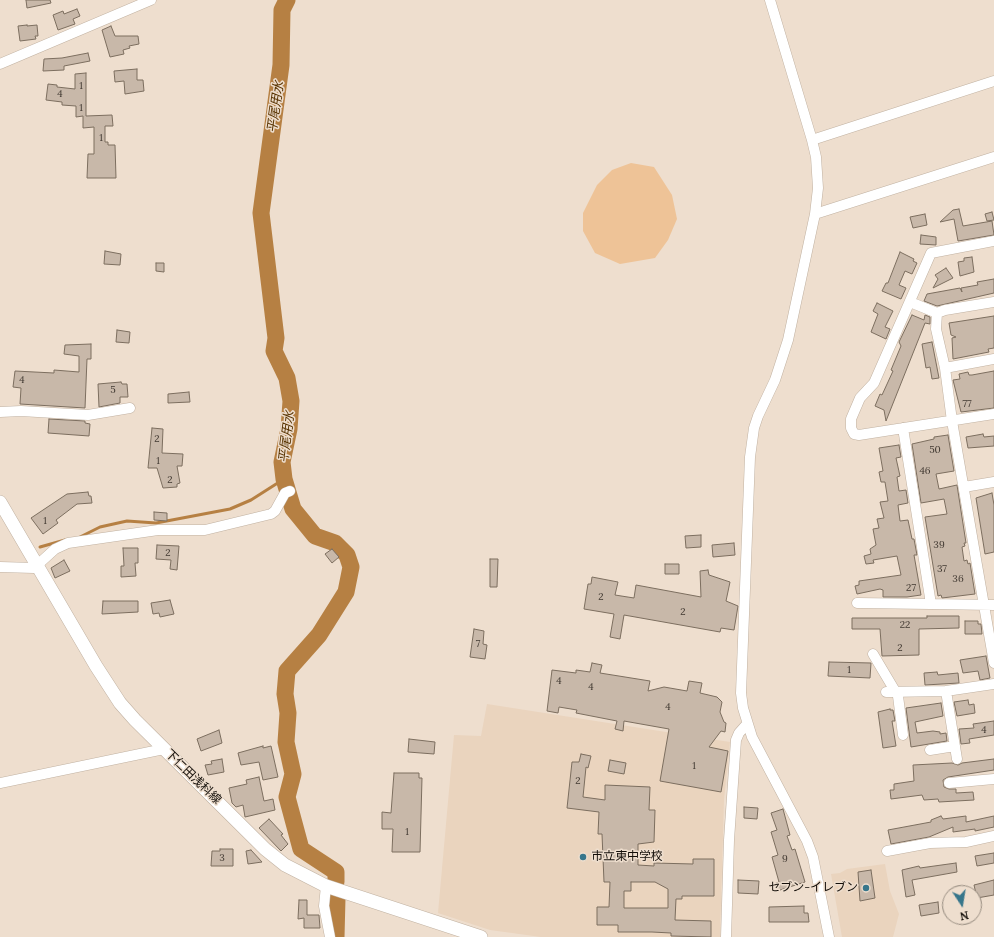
<!DOCTYPE html>
<meta charset="utf-8">
<style>
body{margin:0}
#map{position:relative;width:994px;height:937px;overflow:hidden;background:#eedece;font-family:Lora,serif}
canvas{display:block}
.north{position:absolute;left:942px;top:885px;width:40px;height:40px;box-sizing:border-box;background:#eedece;border:1px solid #968b7f;border-radius:50%;rotate:168deg;font-size:11px;font-weight:700;line-height:16px;text-align:center;color:#130e09}
.north::after{content:'';display:block;margin:auto;width:14px;height:18px;background:#37768b;clip-path:polygon(50% 0,100% 100%,50% 72%,0 100%)}
</style>
<div id="map">
<canvas width="994" height="937"></canvas>
<div class="north">N</div>
</div>
<script>
const ctx = document.querySelector('canvas').getContext('2d');
ctx.lineJoin = 'round';
function fill(path, color) { ctx.fillStyle = color; ctx.fill(path, 'evenodd'); }
const toPath = rows => new Path2D(rows.map(r => 'M' + r).join(''));
function strokePath(path, color, width, dash) { ctx.strokeStyle = color; ctx.lineWidth = width; ctx.lineCap = dash ? 'butt' : 'round'; ctx.setLineDash(dash || []); ctx.stroke(path); }
function write(font, color, halo, rows, align = 'center') {
  ctx.font = font + ' Lora,"Noto Sans JP",serif'; ctx.lineWidth = 3; ctx.setLineDash([]); ctx.textBaseline = 'middle'; ctx.strokeStyle = halo; ctx.fillStyle = color; for (const [text, x, y, turn = 0] of rows) {
    ctx.save(); ctx.translate(x, y); ctx.rotate((+turn || 0) * Math.PI / 180); ctx.textAlign = isNaN(turn) ? turn : align; if (halo) ctx.strokeText(text, 0, 0); ctx.fillText(text, 0, 0); ctx.restore();
  }
}
fill(toPath([
 [487,704,730,742,724,800,720,937,541,937,490,930,438,913,454,735,481,736],
 [885,864,890,891,899,914,893,937,842,937,831,874,840,873,847,869]
]), '#ead4be');
fill(toPath([
 [631,163,654,167,672,195,677,219,668,240,655,258,620,264,595,253,583,231,583,213,597,185,612,170]
]), '#eec397');
strokePath(toPath([
 [80,537,100,527,127,521,156,523,230,509,251,500,284,479],
 [40,547,65,540]
]), '#b68043', 3);
strokePath(toPath([
 [287,0,282,10,281,65,261,213,276,338,274,351,287,378,291,401,289,429,282,462,284,479,293,509,315,536,335,543,347,555,351,567,346,592,319,635,287,671,285,694,288,713,286,742,293,774,287,797,301,849,336,872,336,882],
 [336,937,337,898]
]), '#b68043', 17);
const building = toPath([
 [26,0,50,0,51,3,27,8,26,0],
 [77,9,80,16,73,19,75,24,58,30,53,15,63,11,64,14,77,9],
 [27,25,27,26,37,25,38,36,35,36,36,39,20,41,18,26,27,25],
 [111,26,115,36,138,36,139,44,129,46,130,48,123,50,124,54,110,57,102,30,111,26],
 [88,53,90,61,64,66,64,70,43,71,44,59,62,58,88,53],
 [137,69,137,80,143,80,144,91,125,94,124,81,115,82,114,71,137,69],
 [86,73,86,116,112,115,113,126,105,126,105,142,108,142,108,145,115,145,116,178,87,178,88,154,94,154,94,127,83,128,83,116,76,117,76,106,62,105,62,102,46,100,48,84,57,85,57,87,75,89,75,74,86,73],
 [959,209,963,226,992,221,994,235,958,241,954,219,940,222,953,210,959,209],
 [992,212,994,220,987,221,985,214,992,212],
 [925,214,927,225,913,228,910,217,925,214],
 [921,235,936,237,936,245,920,244,921,235],
 [105,251,121,254,120,265,104,264,105,251],
 [900,252,914,259,913,261,917,263,912,274,905,271,899,285,906,288,901,299,882,291,886,283,888,283,900,252],
 [972,257,974,272,960,276,958,262,964,261,964,258,972,257],
 [156,263,164,263,164,272,156,271,156,263],
 [946,268,953,278,933,288,938,279,935,275,946,268],
 [994,279,994,293,937,306,924,301,927,294,960,288,962,292,961,288,978,285,977,282,994,279],
 [877,303,893,311,885,327,890,329,886,339,871,332,878,314,873,311,877,303],
 [912,315,924,320,925,315,930,317,930,324,925,323,886,421,884,410,875,406,880,394,882,395,893,371,891,370,901,346,899,342,912,315],
 [994,316,994,348,988,349,989,352,953,359,952,338,956,337,951,335,949,323,994,316],
 [117,330,130,332,129,343,116,342,117,330],
 [932,342,939,378,932,379,930,367,926,368,922,344,932,342],
 [91,344,91,359,87,359,85,408,20,404,21,388,13,387,15,371,54,373,54,370,79,372,79,356,64,354,65,345,91,344],
 [994,371,994,408,961,412,953,380,960,379,959,374,968,372,969,375,972,375,994,371],
 [121,382,122,384,127,384,128,397,120,397,120,403,99,407,98,384,121,382],
 [189,392,190,402,168,403,168,394,189,392],
 [49,419,85,421,85,423,90,424,89,436,48,433,49,419],
 [152,428,163,429,162,453,183,454,182,466,177,466,180,483,177,484,177,487,163,488,157,468,148,468,152,428],
 [983,434,984,437,994,436,994,446,968,448,966,437,983,434],
 [948,435,954,471,936,474,939,489,957,485,966,543,964,543,965,546,962,547,964,561,967,560,968,564,970,563,975,594,942,598,941,595,938,596,925,517,947,514,944,499,921,503,912,444,934,439,934,437,948,435],
 [899,445,901,457,896,458,900,476,897,477,899,491,906,490,908,503,898,505,900,521,908,520,912,539,914,539,917,555,914,555,921,595,907,597,883,597,883,590,880,589,857,594,855,586,859,585,859,581,901,575,897,556,873,560,874,563,866,564,864,556,871,554,870,549,876,545,873,529,879,528,877,519,884,518,880,502,888,501,885,482,881,482,879,472,883,471,879,448,899,445],
 [88,492,89,496,91,496,92,503,77,504,56,520,58,523,43,534,31,518,67,494,88,492],
 [992,493,994,505,994,552,985,554,976,498,992,493],
 [154,512,167,513,167,521,154,520,154,512],
 [701,535,701,547,686,548,685,536,701,535],
 [734,543,735,555,713,557,712,545,734,543],
 [157,545,179,546,177,570,170,569,171,560,156,559,157,545],
 [123,548,138,548,138,563,135,563,136,576,121,577,121,566,124,566,123,548],
 [332,549,339,557,332,563,325,554,332,549],
 [490,559,498,559,497,587,490,587,490,559],
 [64,560,70,571,55,578,51,568,64,560],
 [665,564,679,564,679,574,665,574,665,564],
 [708,570,709,575,730,582,726,601,738,606,734,630,721,628,720,632,624,615,620,639,610,637,614,614,584,609,588,584,591,584,592,577,618,582,615,595,634,598,636,585,701,597,700,571,708,570],
 [170,600,174,614,160,617,159,613,153,614,151,603,170,600],
 [103,601,138,601,138,612,102,614,103,601],
 [927,616,959,616,959,628,919,629,919,655,882,656,880,629,852,629,852,618,927,618,927,616],
 [965,621,978,621,978,624,981,624,982,634,965,634,965,621],
 [474,629,484,631,483,644,487,645,485,659,470,657,474,629],
 [986,656,990,678,980,680,978,671,963,673,960,660,986,656],
 [829,662,871,663,870,678,828,676,829,662],
 [592,663,602,665,600,673,650,681,648,691,664,687,687,691,689,681,702,683,700,693,717,697,722,702,720,712,724,722,726,723,725,732,721,731,709,747,728,751,721,792,660,781,669,729,624,721,623,731,615,729,617,721,576,713,577,710,559,707,558,713,547,711,552,670,576,673,576,670,590,672,592,663],
 [937,672,938,675,958,673,959,683,925,685,924,673,937,672],
 [968,700,969,705,974,704,975,713,957,716,954,702,968,700],
 [941,703,943,716,915,722,917,733,933,731,940,732,940,734,946,733,947,741,911,747,906,708,941,703],
 [890,709,890,710,893,710,895,721,892,721,896,746,883,748,878,712,890,709],
 [994,721,994,735,969,739,970,743,961,744,959,729,974,728,973,724,994,721],
 [219,730,222,743,201,751,197,739,219,730],
 [409,739,435,742,434,754,408,752,409,739],
 [263,746,263,748,271,746,278,777,263,780,259,762,241,765,238,753,263,746],
 [581,754,591,756,588,768,586,767,583,797,605,800,605,785,650,787,649,810,655,810,654,842,638,844,638,865,654,866,654,863,693,864,693,859,714,859,714,896,682,896,682,899,676,899,675,920,711,921,711,937,671,936,671,933,652,932,618,932,618,925,597,925,597,907,609,907,610,882,604,882,602,834,598,834,599,812,567,808,572,762,579,762,581,754],
 [631,882,655,882,668,889,668,908,624,908,624,891,631,891,631,882],
 [222,759,224,772,208,775,205,765,212,764,211,761,222,759],
 [994,759,994,770,948,777,943,780,944,787,949,789,956,789,956,793,973,792,974,800,939,802,938,799,924,800,922,795,891,799,890,790,894,790,894,784,914,781,913,765,952,763,958,765,962,763,994,759],
 [610,760,626,763,624,774,608,771,610,760],
 [394,773,419,773,419,778,422,778,420,852,392,852,393,829,382,829,382,812,391,813,394,773],
 [259,777,264,801,273,799,275,810,245,817,243,805,236,807,232,803,229,788,247,784,246,780,259,777],
 [744,807,758,808,757,819,744,818,744,807],
 [783,809,790,835,787,836,792,850,795,849,805,882,777,891,774,884,779,882,772,857,778,855,771,832,777,830,771,813,783,809],
 [941,816,943,819,966,816,966,822,994,816,994,827,975,831,975,829,953,832,953,827,929,837,891,844,888,830,931,822,931,820,941,816],
 [269,819,283,834,281,835,288,844,281,851,259,828,269,819],
 [220,849,233,849,233,866,211,866,212,851,220,851,220,849],
 [251,850,262,862,248,864,246,851,251,850],
 [994,853,994,863,977,866,975,856,994,853],
 [956,863,957,872,912,880,915,895,906,897,902,870,919,866,920,868,956,863],
 [871,870,875,898,860,901,858,872,871,870],
 [738,880,759,881,758,894,738,893,738,880],
 [994,880,994,895,977,898,974,885,994,880],
 [299,900,307,900,307,915,319,915,320,928,304,928,304,918,298,919,299,900],
 [938,902,939,913,921,916,919,905,938,902],
 [804,906,804,913,808,913,809,922,769,922,769,907,804,906]
]);
fill(building, '#c8b8a9');
strokePath(building, '#7c6e5f', 1);
const minor = toPath([
 [770,0,812,140,816,157,818,188,815,214,788,340,775,380,758,416,754,428,750,457,741,693,743,708,752,737,807,841,813,857,829,937],
 [0,64,151,0],
 [812,140,994,81],
 [815,214,994,157],
 [994,241,931,253,874,383,860,398,851,419,851,428,854,434,859,435,994,414],
 [910,302,937,313,945,310,994,302],
 [937,313,936,329,945,368,952,421,994,663],
 [945,368,994,359],
 [0,412,21,411,88,415,130,408],
 [903,428,931,604,994,605],
 [964,487,994,482],
 [0,567,34,568,55,549,68,543,158,530,205,530,271,514,275,511,285,493,290,491],
 [857,603,931,604],
 [873,654,898,696,903,735],
 [946,691,957,759],
 [886,692,946,691,994,684],
 [930,750,955,746],
 [0,783,164,749],
 [949,783,994,779],
 [887,851,930,843,966,842,994,836],
 [326,886,324,906,330,937],
 [726,937,729,840,736,740,739,733,747,724]
]);
const major = toPath([
 [0,502,96,666,120,703,135,720,265,849,285,865,326,886,481,937]
]);
strokePath(minor, '#c0b1a1', 11);
strokePath(major, '#c0b1a1', 14);
strokePath(minor, '#fff', 10);
strokePath(major, '#fff', 13);
for (const [x, y, r, color] of [
 [583,857,4,"#37768b"],
 [866,888,4,"#37768b"]
]) { const dot = new Path2D(); dot.arc(x, y, r, 0, 2 * Math.PI); ctx.fillStyle = color; ctx.fill(dot); strokePath(dot, '#eedece', 1.5); }
write('10px', '#403831', null, [
 ["1",81,86],
 ["4",60,94],
 ["1",81,108],
 ["1",101,138],
 ["4",22,380],
 ["5",113,390],
 ["77",967,404],
 ["2",157,439],
 ["50",935,450],
 ["1",158,461],
 ["46",925,471],
 ["2",170,480],
 ["1",45,521],
 ["39",939,545],
 ["2",168,553],
 ["37",942,569],
 ["36",958,579],
 ["27",911,588],
 ["2",601,597],
 ["2",683,612],
 ["22",905,625],
 ["7",478,644],
 ["2",900,648],
 ["1",849,670],
 ["4",559,681],
 ["4",591,687],
 ["4",668,707],
 ["4",984,730],
 ["1",694,766],
 ["2",578,781],
 ["1",407,832],
 ["3",222,858],
 ["9",785,859]
]);
write('12px', '#130e09', '#eedece', [
 ["下仁田浅科線",193,777,44]
]);
write('12px', '#130e09', '#eedece', [
 ["市立東中学校",591,857],
 ["セブン-イレブン",858,888,"right"]
], 'left');
write('italic 13px', '#583300', '#eedece', [
 ["平尾用水",276,107,-82],
 ["平尾用水",287,437,-83]
]);
</script>
